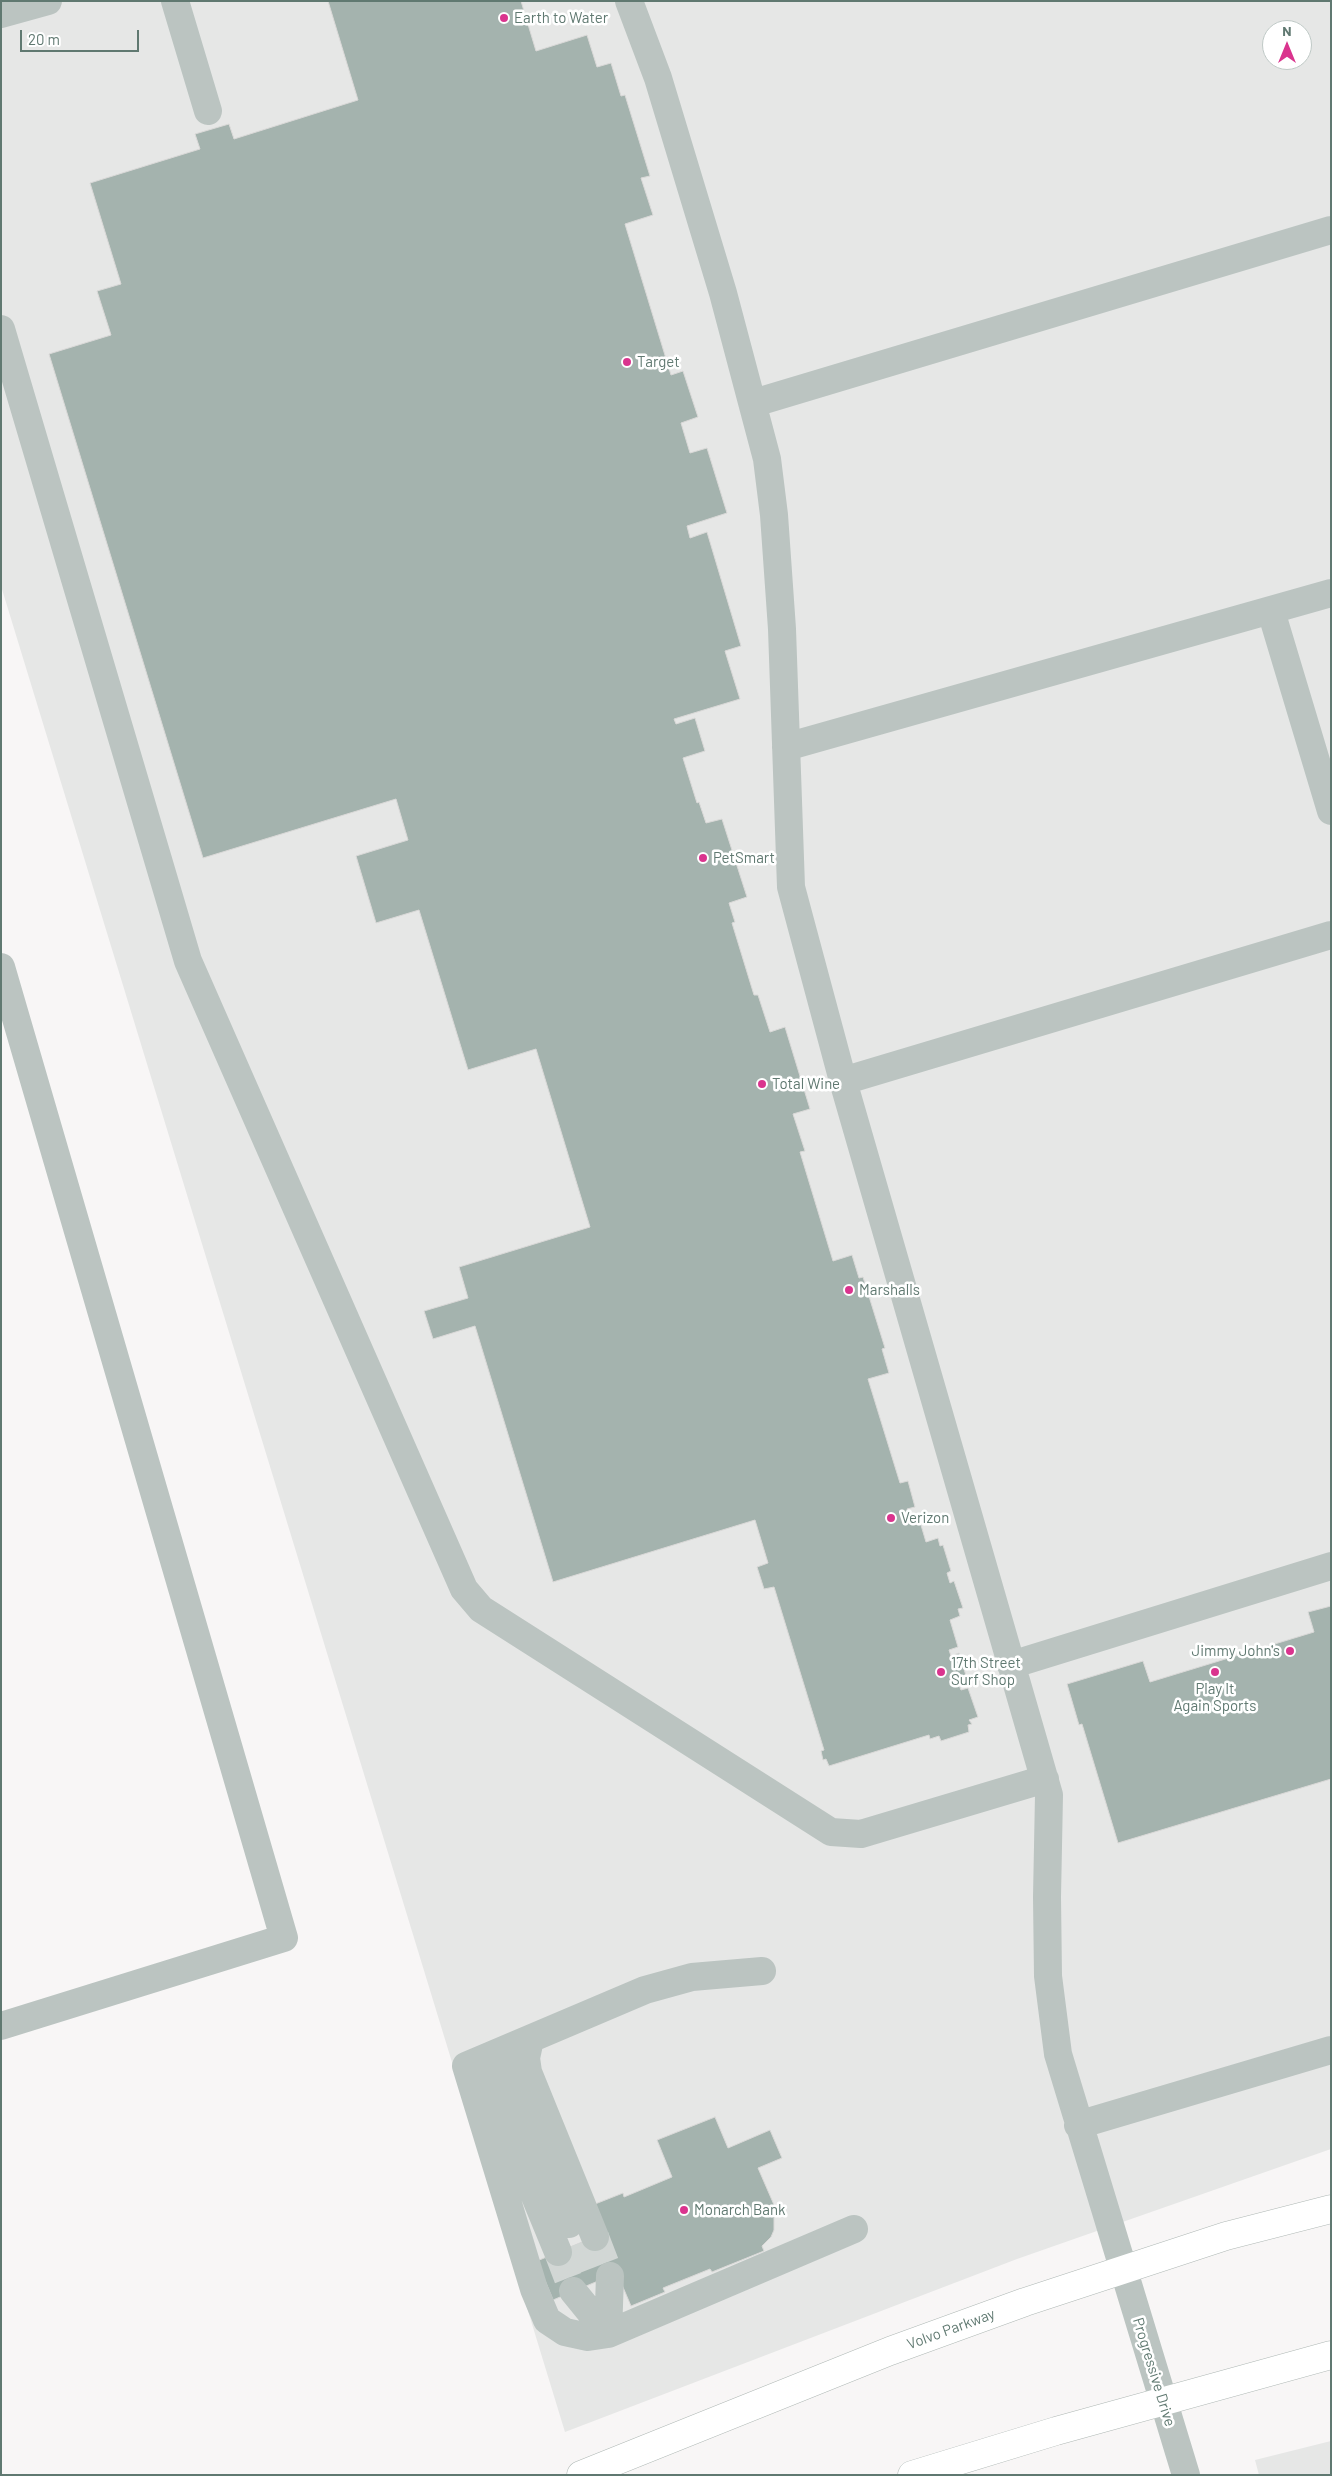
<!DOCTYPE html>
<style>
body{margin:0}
#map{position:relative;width:1332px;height:2476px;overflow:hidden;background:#f8f6f6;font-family:Barlow,sans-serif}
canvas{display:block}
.frame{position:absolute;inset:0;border:2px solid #607971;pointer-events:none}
.north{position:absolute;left:1262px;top:20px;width:50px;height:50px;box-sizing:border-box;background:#fff;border:1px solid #bfc9c6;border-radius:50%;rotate:0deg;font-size:14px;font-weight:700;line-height:20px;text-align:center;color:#607971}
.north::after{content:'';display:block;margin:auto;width:18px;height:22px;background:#da348e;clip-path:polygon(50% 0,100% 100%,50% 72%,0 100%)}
.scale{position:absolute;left:20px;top:30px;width:119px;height:22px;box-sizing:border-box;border:2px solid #607971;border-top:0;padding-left:6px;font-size:15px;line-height:18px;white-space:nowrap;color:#607971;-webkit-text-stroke:4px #fff;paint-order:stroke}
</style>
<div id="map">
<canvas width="1332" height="2476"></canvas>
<div class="frame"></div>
<div class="north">N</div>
<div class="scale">20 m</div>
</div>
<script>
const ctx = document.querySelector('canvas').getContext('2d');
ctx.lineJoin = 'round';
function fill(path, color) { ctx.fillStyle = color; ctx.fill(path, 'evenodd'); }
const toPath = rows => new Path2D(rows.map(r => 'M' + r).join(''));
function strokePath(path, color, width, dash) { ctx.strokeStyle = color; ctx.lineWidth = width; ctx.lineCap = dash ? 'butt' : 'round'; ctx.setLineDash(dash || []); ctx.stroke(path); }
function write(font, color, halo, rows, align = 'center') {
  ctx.font = font + ' Barlow,sans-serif'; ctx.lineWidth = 5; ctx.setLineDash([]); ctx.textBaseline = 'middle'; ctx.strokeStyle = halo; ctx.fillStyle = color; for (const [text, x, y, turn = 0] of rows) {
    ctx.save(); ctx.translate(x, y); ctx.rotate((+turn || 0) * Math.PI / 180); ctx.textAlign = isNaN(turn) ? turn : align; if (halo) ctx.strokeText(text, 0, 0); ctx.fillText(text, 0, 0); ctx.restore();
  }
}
fill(toPath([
 [1,1,1331,1,1331,2149,1017,2259,565,2432,1,586],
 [1272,30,1302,30,1302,60,1272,60],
 [1331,2441,1331,2475,1259,2475,1255,2460]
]), '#e6e7e6');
const building = toPath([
 [328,1,521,1,536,51,587,35,597,67,611,63,621,96,625,95,650,176,641,178,653,215,625,224,671,375,683,371,698,417,681,423,690,453,707,448,727,513,687,526,690,538,707,532,741,646,725,651,740,699,674,719,676,724,695,718,705,751,683,758,697,803,699,802,706,823,722,819,747,897,729,903,735,922,732,923,754,995,758,995,770,1032,785,1027,810,1109,793,1114,805,1151,800,1152,833,1261,852,1255,859,1278,863,1277,885,1348,882,1349,889,1373,868,1379,900,1483,908,1481,915,1507,907,1509,910,1518,918,1515,926,1542,938,1538,940,1546,943,1545,951,1571,947,1573,950,1583,954,1581,963,1608,958,1609,960,1616,950,1620,958,1647,949,1650,951,1656,959,1653,968,1682,959,1685,961,1690,968,1688,978,1717,969,1720,972,1724,968,1725,969,1732,941,1741,939,1736,930,1739,929,1735,829,1766,826,1759,823,1760,821,1751,824,1750,774,1587,764,1589,757,1567,768,1563,755,1520,553,1582,475,1326,433,1339,424,1311,468,1298,459,1267,590,1227,536,1049,468,1070,419,910,376,923,356,856,408,840,396,799,203,858,49,354,111,335,97,291,121,284,90,183,200,149,195,134,229,124,234,139,358,100,328,1],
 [1331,1606,1331,1779,1118,1843,1082,1724,1079,1725,1067,1684,1143,1661,1150,1682,1314,1632,1308,1612,1331,1606],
 [715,2117,728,2148,770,2130,782,2158,758,2168,778,2214,774,2216,774,2230,771,2237,762,2246,764,2251,712,2272,710,2269,663,2288,665,2292,631,2306,617,2273,553,2300,537,2261,601,2234,590,2206,623,2193,624,2197,672,2177,657,2140,715,2117]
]);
fill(building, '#a4b3ae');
strokePath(building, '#dad9d8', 1);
strokePath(toPath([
 [595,2237,610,2276],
 [577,2244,592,2283],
 [558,2252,573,2291]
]), '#d2d7d5', 28, [28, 14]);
const major = toPath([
 [581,2475,890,2351,1025,2302,1226,2236,1331,2209],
 [912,2475,1056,2431,1331,2355]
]);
strokePath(major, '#afb8b5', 29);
strokePath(toPath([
 [175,1,208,111],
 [629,1,658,78,723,293,767,459,774,515,782,629,791,887,843,1081,1049,1795,1047,1897,1048,1976,1058,2054,1186,2475],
 [1,14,48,1],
 [1,329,188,961,464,1589,481,1609,831,1832,861,1834,1045,1779],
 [754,403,1331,230],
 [1271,611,1331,811],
 [786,747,1331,593],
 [1,967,284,1938,1,2026],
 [843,1081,1331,935],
 [1011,1665,1331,1566],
 [762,1971,692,1977,645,1990,466,2066,534,2289,547,2320,565,2332,588,2337,608,2334,854,2229],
 [530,2039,526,2058,528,2072,595,2237],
 [511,2047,508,2064,512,2084,569,2224],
 [489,2076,492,2092,558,2252],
 [1078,2125,1331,2050],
 [573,2291,608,2334],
 [608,2334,610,2276]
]), '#bbc4c1', 28);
strokePath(major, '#fff', 28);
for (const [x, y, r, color] of [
 [504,18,5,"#da348e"],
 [627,362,5,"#da348e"],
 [703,858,5,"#da348e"],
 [762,1084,5,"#da348e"],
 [849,1290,5,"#da348e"],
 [891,1518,5,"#da348e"],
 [1290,1651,5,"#da348e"],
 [941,1672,5,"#da348e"],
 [1215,1672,5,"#da348e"],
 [684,2210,5,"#da348e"]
]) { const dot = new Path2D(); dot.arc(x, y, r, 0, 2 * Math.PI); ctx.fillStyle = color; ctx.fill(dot); strokePath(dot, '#fff', 2); }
write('15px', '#607971', '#fff', [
 ["Earth to Water",514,18],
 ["Target",637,362],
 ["PetSmart",713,858],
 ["Total Wine",772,1084],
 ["Marshalls",859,1290],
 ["Verizon",901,1518],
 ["Jimmy John's",1280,1651,"right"],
 ["17th Street",951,1663],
 ["Surf Shop",951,1680],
 ["Play It",1215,1689,"center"],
 ["Again Sports",1215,1706,"center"],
 ["Monarch Bank",694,2210]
], 'left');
write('15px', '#607971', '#fff', [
 ["Volvo Parkway",951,2329,-20],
 ["Progressive Drive",1154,2372,73]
]);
</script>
